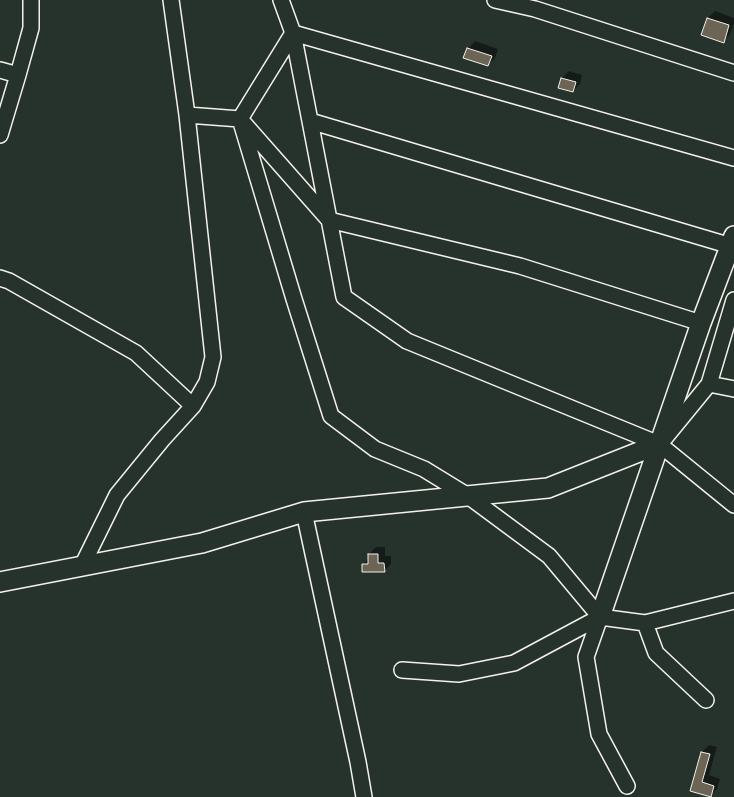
<!DOCTYPE html>
<style>
body{margin:0}
canvas{display:block;background:#26332d}
</style>
<canvas width="734" height="797"></canvas>
<script>
const ctx = document.querySelector('canvas').getContext('2d');
ctx.lineJoin = 'round';
function fill(path, color) { ctx.fillStyle = color; ctx.fill(path, 'evenodd'); }
const toPath = rows => new Path2D(rows.map(r => 'M' + r).join(''));
function strokePath(path, color, width, dash) { ctx.strokeStyle = color; ctx.lineWidth = width; ctx.lineCap = dash ? 'butt' : 'round'; ctx.setLineDash(dash || []); ctx.stroke(path); }
fill(toPath([
 [715,11,734,18,734,23,730,34,723,42,708,18],
 [475,41,498,49,495,58,488,65,468,49],
 [569,71,582,75,580,84,573,91,559,87,562,78],
 [376,547,385,547,385,556,391,556,391,564,384,571,363,571,363,564,369,558,369,554],
 [709,745,717,747,709,775,720,779,717,789,710,796,691,790,702,752]
]), '#0007');
const building = toPath([
 [707,18,729,25,724,43,701,35,707,18],
 [467,48,492,56,488,66,463,58,467,48],
 [561,78,576,82,573,92,558,88,561,78],
 [368,554,378,554,378,563,384,563,385,572,362,572,362,564,368,564,368,554],
 [701,752,710,754,702,782,714,786,711,797,690,791,701,752]
]);
fill(building, '#6c6455');
strokePath(building, '#f4f1e8', 1);
const minor = toPath([
 [281,0,293,33,344,297,407,341,659,444,734,505],
 [495,0,535,9,734,73],
 [0,70,18,75],
 [187,115,240,119,329,220,520,266,701,323],
 [310,121,731,246],
 [0,135,18,75,31,28,31,0],
 [0,278,9,281,136,353,193,406],
 [709,384,734,389],
 [664,439,709,384,734,300],
 [304,512,358,762,364,797],
 [82,566,117,495,162,440,193,406,207,382,213,357,187,115,171,0],
 [600,617,549,556,468,496,424,469,375,449,331,416,294,299,240,119,293,33,734,158],
 [600,617,586,657,599,734,627,786],
 [645,623,656,653,706,700],
 [402,670,459,674,514,663,600,617,645,623,734,601]
]);
const tertiary = toPath([
 [0,582,202,543,304,512,548,488,659,444],
 [600,617,701,323,734,236]
]);
strokePath(minor, '#f4f1e8', 18);
strokePath(tertiary, '#f4f1e8', 22);
strokePath(minor, '#26332d', 15);
strokePath(tertiary, '#26332d', 19);
</script>
